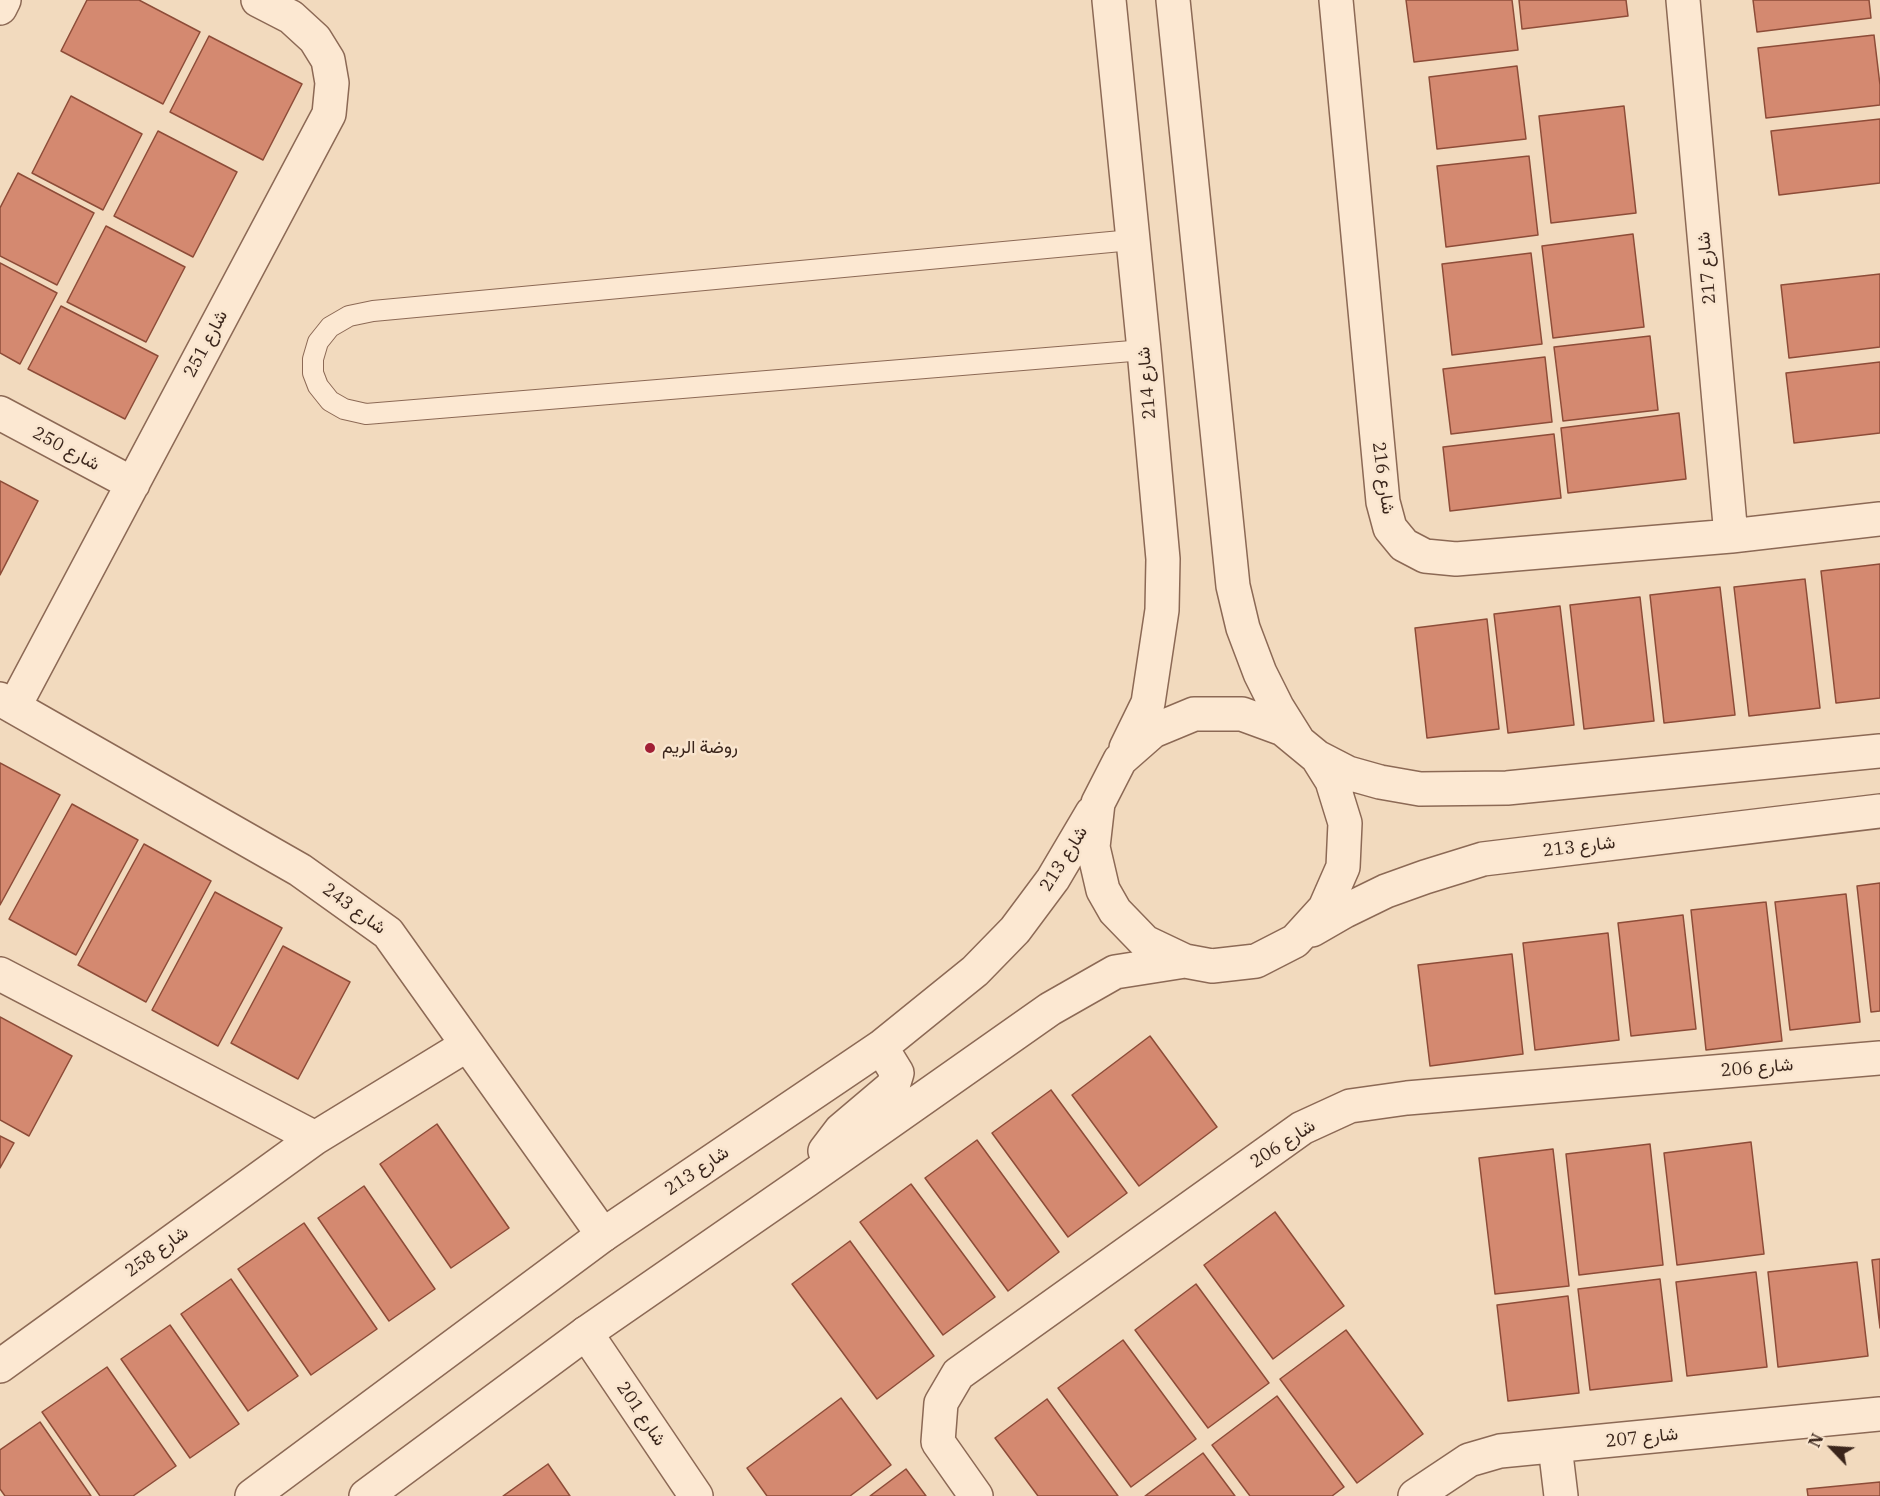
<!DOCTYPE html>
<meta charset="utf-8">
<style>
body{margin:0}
#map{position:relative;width:1880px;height:1496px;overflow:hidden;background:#f2dabe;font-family:"IBM Plex Serif",serif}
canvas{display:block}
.north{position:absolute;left:1802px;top:1418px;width:60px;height:60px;-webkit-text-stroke:4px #f9e5ce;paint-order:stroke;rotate:295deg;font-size:16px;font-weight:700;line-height:24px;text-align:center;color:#3a251b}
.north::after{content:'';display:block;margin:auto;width:21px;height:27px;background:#3a251b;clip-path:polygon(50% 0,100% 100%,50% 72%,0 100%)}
</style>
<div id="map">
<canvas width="1880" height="1496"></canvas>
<div class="north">N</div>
</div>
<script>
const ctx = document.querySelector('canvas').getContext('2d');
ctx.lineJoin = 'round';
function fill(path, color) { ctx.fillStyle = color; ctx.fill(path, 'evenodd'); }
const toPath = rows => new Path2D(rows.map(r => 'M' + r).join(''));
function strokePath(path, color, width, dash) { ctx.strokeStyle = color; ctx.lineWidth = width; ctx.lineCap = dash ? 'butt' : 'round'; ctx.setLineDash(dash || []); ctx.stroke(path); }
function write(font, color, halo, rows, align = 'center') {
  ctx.font = font + ' "IBM Plex Serif",Vazirmatn,serif'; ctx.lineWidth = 5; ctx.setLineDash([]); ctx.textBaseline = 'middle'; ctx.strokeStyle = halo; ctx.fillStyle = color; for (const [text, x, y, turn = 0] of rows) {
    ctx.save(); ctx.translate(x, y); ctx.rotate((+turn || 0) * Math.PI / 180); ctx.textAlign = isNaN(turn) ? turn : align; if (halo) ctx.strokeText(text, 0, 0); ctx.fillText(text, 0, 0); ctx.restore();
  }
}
const building = toPath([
 [87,0,139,0,200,32,163,104,61,51,87,0],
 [1406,0,1512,0,1518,50,1414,62,1406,0],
 [1519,0,1626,0,1628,16,1522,29,1519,0],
 [1753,0,1869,0,1871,18,1757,32,1753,0],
 [1874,35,1880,85,1880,105,1766,118,1758,48,1874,35],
 [209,36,302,84,263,160,170,112,209,36],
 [1517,66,1526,139,1437,149,1429,77,1517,66],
 [71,96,142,134,103,210,32,173,71,96],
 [1624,106,1636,213,1551,223,1539,116,1624,106],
 [1880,119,1880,183,1779,195,1771,131,1880,119],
 [158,131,237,172,193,257,114,216,158,131],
 [1529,156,1538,235,1446,247,1437,166,1529,156],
 [18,173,94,213,57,285,0,256,0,208,18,173],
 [106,226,185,267,146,342,67,302,106,226],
 [1633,234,1644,327,1553,338,1542,246,1633,234],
 [1531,253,1542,344,1452,355,1442,264,1531,253],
 [0,263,57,293,20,364,0,353,0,263],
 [1880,274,1880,347,1789,358,1781,285,1880,274],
 [61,306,158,356,125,419,28,369,61,306],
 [1650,336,1658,410,1563,421,1554,347,1650,336],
 [1545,357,1552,422,1451,434,1443,369,1545,357],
 [1880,362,1880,433,1794,443,1786,373,1880,362],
 [1679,413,1686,479,1568,493,1561,428,1679,413],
 [1554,434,1561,498,1450,511,1443,447,1554,434],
 [0,481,38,501,0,575,0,481],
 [1880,564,1880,698,1836,703,1821,571,1880,564],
 [1805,579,1820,708,1749,716,1734,587,1805,579],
 [1720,587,1735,715,1664,723,1650,595,1720,587],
 [1640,597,1654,721,1584,729,1570,605,1640,597],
 [1560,606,1574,725,1508,733,1494,614,1560,606],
 [1487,619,1499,729,1427,738,1415,628,1487,619],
 [0,763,60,795,0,905,0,763],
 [72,804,138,840,76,955,9,919,72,804],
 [144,844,211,881,146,1002,78,965,144,844],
 [1880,883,1880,1011,1871,1012,1857,886,1880,883],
 [215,892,282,928,218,1046,152,1010,215,892],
 [1846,894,1860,1022,1790,1030,1775,902,1846,894],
 [1766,902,1782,1041,1706,1050,1691,910,1766,902],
 [1683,915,1696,1029,1631,1036,1618,923,1683,915],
 [1608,933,1619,1040,1535,1050,1523,943,1608,933],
 [283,946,350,982,298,1079,231,1043,283,946],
 [1512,954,1523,1054,1430,1066,1418,965,1512,954],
 [0,1017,72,1056,29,1136,0,1120,0,1017],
 [1150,1036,1217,1127,1139,1186,1072,1095,1150,1036],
 [1051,1090,1127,1193,1068,1237,992,1133,1051,1090],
 [437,1124,509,1228,451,1268,380,1164,437,1124],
 [0,1136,14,1143,0,1168,0,1136],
 [977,1140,1059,1252,1008,1291,925,1178,977,1140],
 [1751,1142,1764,1254,1677,1265,1664,1153,1751,1142],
 [1650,1144,1663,1265,1579,1275,1566,1154,1650,1144],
 [1553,1149,1569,1286,1495,1294,1479,1158,1553,1149],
 [911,1184,995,1297,943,1335,860,1222,911,1184],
 [364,1186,435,1289,389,1321,318,1218,364,1186],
 [1275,1212,1344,1306,1273,1359,1204,1265,1275,1212],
 [304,1223,377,1329,311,1375,238,1269,304,1223],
 [850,1241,934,1356,877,1399,792,1284,850,1241],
 [1880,1259,1880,1328,1872,1260,1880,1259],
 [1857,1262,1868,1356,1778,1367,1768,1272,1857,1262],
 [1756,1272,1767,1367,1687,1376,1676,1282,1756,1272],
 [231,1279,298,1376,248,1411,181,1314,231,1279],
 [1660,1279,1672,1381,1590,1390,1578,1289,1660,1279],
 [1196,1284,1269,1383,1208,1428,1135,1330,1196,1284],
 [1568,1296,1579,1393,1508,1401,1497,1305,1568,1296],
 [170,1325,239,1424,190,1458,121,1359,170,1325],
 [1346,1330,1423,1434,1357,1483,1280,1379,1346,1330],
 [1123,1340,1196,1439,1131,1487,1058,1388,1123,1340],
 [107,1367,176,1466,133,1496,100,1496,42,1412,107,1367],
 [1277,1396,1344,1487,1332,1496,1250,1496,1212,1445,1277,1396],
 [841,1398,891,1465,850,1496,767,1496,747,1468,841,1398],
 [1047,1399,1118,1496,1038,1496,995,1438,1047,1399],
 [40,1422,91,1496,5,1496,0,1489,0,1450,40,1422],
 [1203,1453,1235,1496,1145,1496,1203,1453],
 [548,1464,570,1496,503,1496,548,1464],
 [906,1469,926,1496,870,1496,906,1469],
 [1880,1482,1880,1496,1808,1496,1807,1489,1880,1482]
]);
fill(building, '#d48970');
strokePath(building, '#8d4c38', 1.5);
const service = toPath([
 [1132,240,373,311,349,316,330,327,318,342,313,359,313,373,318,386,330,401,344,409,366,414,1144,350]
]);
const minor = toPath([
 [1336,0,1383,502,1390,528,1404,545,1425,556,1456,559,1731,536,1880,519],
 [1683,0,1731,536],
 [0,8,4,0],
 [0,413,133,484],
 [0,699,300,870,388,933,603,1235],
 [14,707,329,114,332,83,328,60,315,39,291,17,258,0],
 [0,974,315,1138],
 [586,1333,696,1496],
 [0,1366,315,1138,467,1045],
 [1555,1446,1561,1496],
 [976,1496,938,1442,941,1403,958,1374,1302,1128,1350,1106,1407,1098,1880,1058],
 [1415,1496,1469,1460,1500,1451,1880,1414]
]);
const tertiary = toPath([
 [1109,0,1144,350,1163,559,1162,610,1148,703,1126,748],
 [1173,0,1233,586,1243,628,1260,673,1277,707,1297,739],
 [1317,757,1332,781,1345,823,1343,867,1325,908,1295,941,1256,961,1212,966,1185,961,1145,942,1115,911,1103,890,1093,847,1098,803,1120,760,1153,731,1194,714,1242,714,1283,729,1317,757,1348,773,1380,782,1420,789,1507,788,1880,751],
 [1312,930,1345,911,1386,891,1425,877,1483,859,1880,811],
 [825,1151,841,1130,893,1086,897,1073,881,1047],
 [252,1496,603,1235,881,1047,975,971,1015,930,1053,879,1092,813],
 [366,1496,586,1333,807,1180,1050,1009,1115,972,1185,961]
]);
strokePath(service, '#8c6955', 22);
strokePath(minor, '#8c6955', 36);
strokePath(tertiary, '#8c6955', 36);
strokePath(service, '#fce8d2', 20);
strokePath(minor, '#fce8d2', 33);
strokePath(tertiary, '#fce8d2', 33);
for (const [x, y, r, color] of [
 [650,748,6,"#a11f35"]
]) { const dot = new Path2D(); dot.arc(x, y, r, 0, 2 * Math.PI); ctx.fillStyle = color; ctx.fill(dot); strokePath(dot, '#f9e5ce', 2); }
write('18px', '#3a251b', '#f9e5ce', [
 ["شارع 217",1707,268,-95],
 ["شارع 251",206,344,-62],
 ["شارع 214",1147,383,-95],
 ["شارع 250",66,449,28],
 ["شارع 216",1383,478,82],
 ["شارع 213",1579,847,-7],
 ["شارع 213",1064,859,-58],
 ["شارع 243",354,909,36],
 ["شارع 206",1757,1068,-5],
 ["شارع 206",1283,1144,-33],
 ["شارع 213",697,1171,-34],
 ["شارع 258",157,1252,-36],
 ["شارع 201",641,1414,56],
 ["شارع 207",1642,1438,-6]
]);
write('18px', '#3a251b', '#f9e5ce', [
 ["روضة الريم",662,748]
], 'left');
</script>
